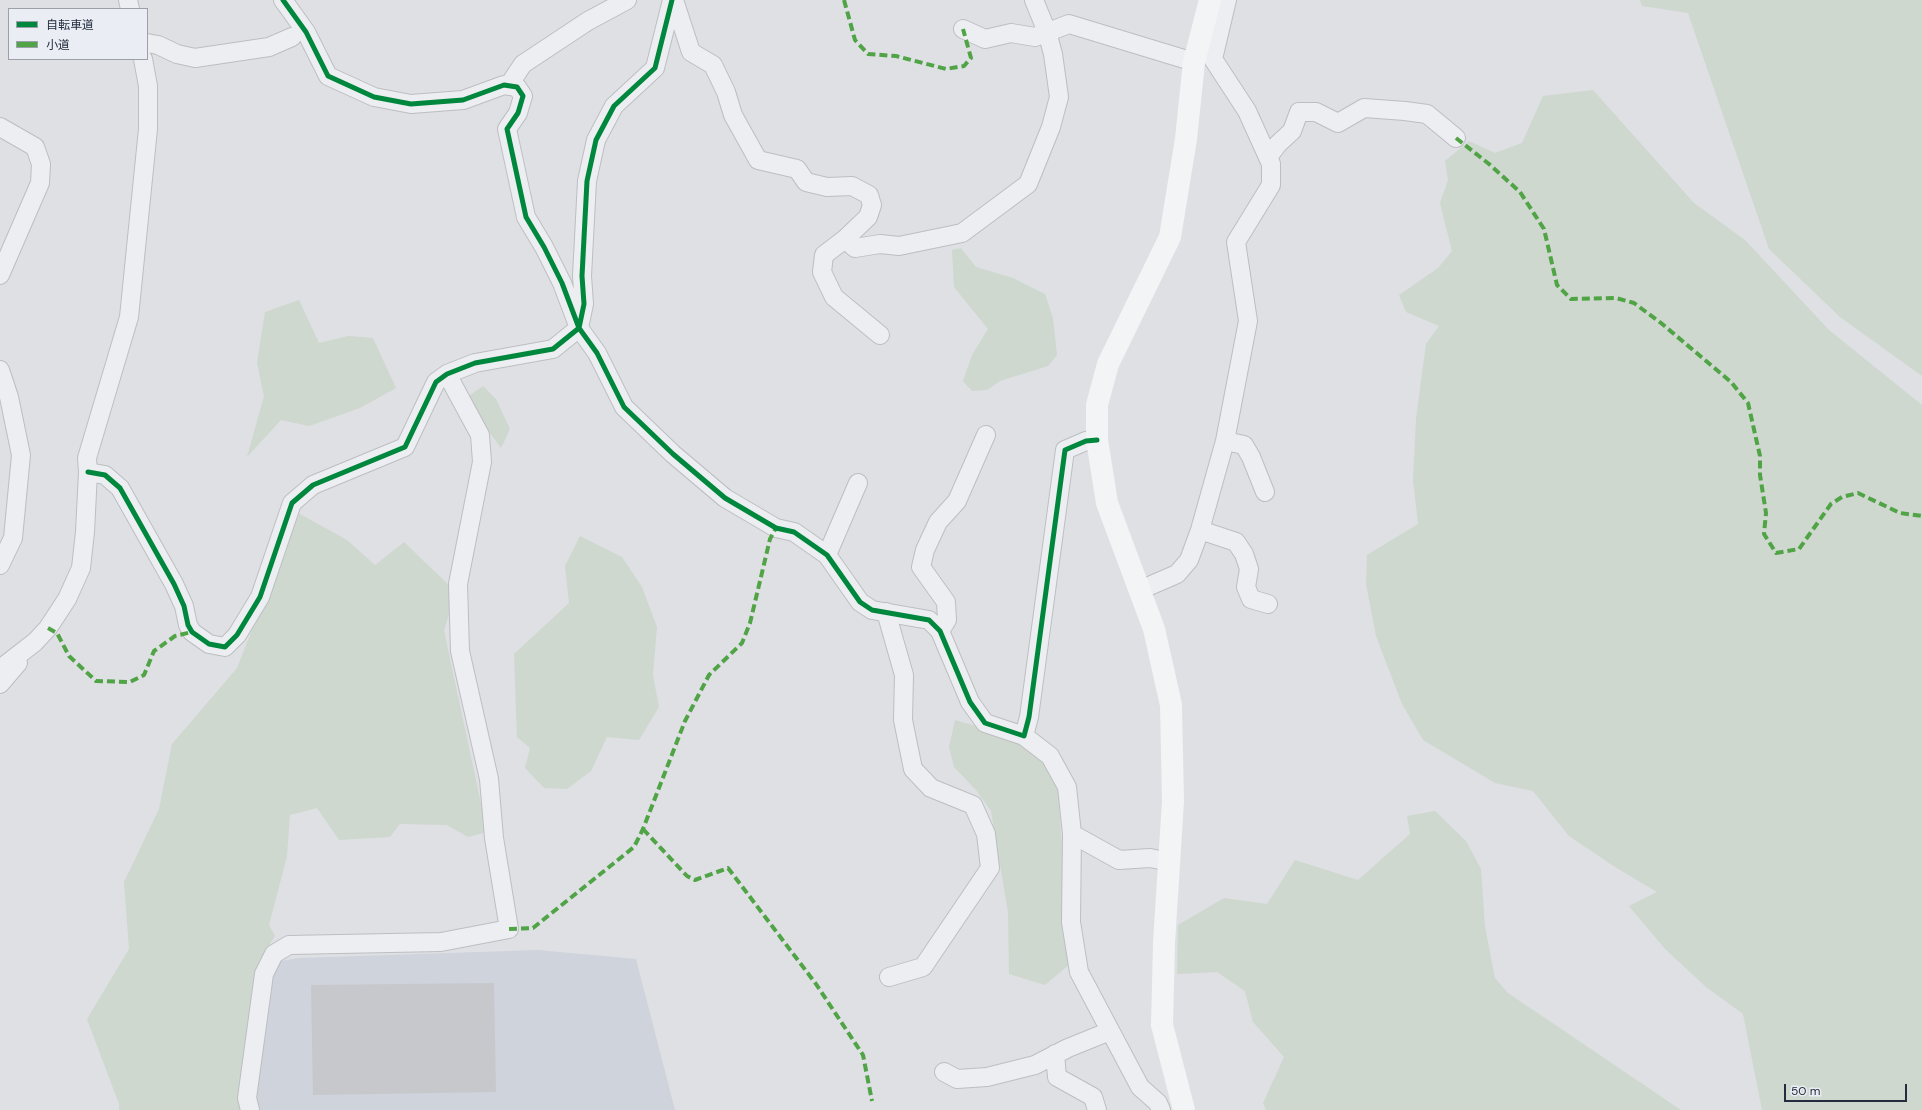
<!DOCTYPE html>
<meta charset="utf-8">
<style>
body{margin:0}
#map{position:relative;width:1922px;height:1110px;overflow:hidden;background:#dee0e4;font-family:"DM Sans","Noto Sans JP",sans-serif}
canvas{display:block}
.legend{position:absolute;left:8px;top:8px;width:140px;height:52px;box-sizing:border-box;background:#eaeef4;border:1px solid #9ba0ab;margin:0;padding:5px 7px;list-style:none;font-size:12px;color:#242c3d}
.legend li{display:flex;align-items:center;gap:8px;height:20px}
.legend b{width:20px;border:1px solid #9ba0ab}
.scale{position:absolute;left:1784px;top:1084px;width:123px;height:18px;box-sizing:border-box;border:2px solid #242c3d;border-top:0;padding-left:5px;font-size:12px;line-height:14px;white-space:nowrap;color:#242c3d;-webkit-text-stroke:3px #eaeef4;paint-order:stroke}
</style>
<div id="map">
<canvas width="1922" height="1110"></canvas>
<ul class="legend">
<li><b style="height:5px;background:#00873e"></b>自転車道</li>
<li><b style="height:5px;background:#50a446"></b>小道</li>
</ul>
<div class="scale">50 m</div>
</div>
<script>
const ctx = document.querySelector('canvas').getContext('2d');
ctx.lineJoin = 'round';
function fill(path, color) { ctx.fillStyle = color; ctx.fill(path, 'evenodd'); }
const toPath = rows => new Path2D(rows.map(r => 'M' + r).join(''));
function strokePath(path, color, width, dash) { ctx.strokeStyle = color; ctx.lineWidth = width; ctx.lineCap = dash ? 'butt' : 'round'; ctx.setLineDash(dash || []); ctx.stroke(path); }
fill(toPath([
 [538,950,636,959,675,1110,257,1110,252,1097,269,981,281,961,298,958]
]), '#cfd3db');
fill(toPath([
 [1640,0,1922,0,1922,376,1840,317,1769,249,1688,13,1642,6],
 [1593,90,1694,203,1745,240,1829,330,1922,405,1922,1110,1762,1110,1743,1014,1706,987,1665,949,1629,906,1657,892,1615,867,1569,836,1533,791,1495,783,1423,740,1402,704,1376,636,1366,584,1367,555,1418,524,1413,480,1416,419,1426,344,1439,326,1406,312,1399,295,1438,268,1452,251,1440,203,1448,180,1445,161,1469,141,1495,153,1522,143,1543,96],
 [961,248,976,267,1013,278,1045,294,1053,318,1057,355,1048,366,1000,381,987,390,972,391,963,381,972,355,988,329,954,287,952,250],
 [299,300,319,343,348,336,373,338,396,388,360,408,309,426,281,420,247,457,264,396,257,363,265,312],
 [483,386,496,399,510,429,501,448,478,417,469,396],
 [298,513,347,540,375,565,404,542,456,592,444,630,487,832,468,837,447,825,400,824,390,837,339,840,317,808,290,815,287,856,269,925,275,936,259,961,239,1101,242,1110,119,1110,119,1104,87,1019,129,949,124,882,159,809,172,744,237,668],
 [580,536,622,557,642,587,657,627,653,675,659,707,639,740,607,737,591,771,567,789,544,788,525,768,530,748,517,737,514,654,569,603,565,566],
 [955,720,1023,740,1047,765,1058,790,1070,964,1045,985,1009,974,1008,912,991,811,976,790,954,767,949,747],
 [1435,811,1466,841,1481,869,1485,927,1495,978,1508,993,1681,1110,1266,1110,1263,1103,1284,1057,1253,1022,1245,991,1217,972,1177,974,1178,925,1224,898,1267,904,1295,860,1358,880,1410,834,1407,816]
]), '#ced8ce');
fill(toPath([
 [494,983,496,1092,313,1095,311,985]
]), '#c6c8cc');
const street = toPath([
 [128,0,130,9],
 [283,0,306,32,328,76,374,97,411,104,463,100,504,85,517,87,523,96,518,113,507,129,526,217,544,247,562,283,579,328,597,353,624,407,673,454,725,498,776,528,794,532,827,555,860,602,872,610,929,620,940,631,970,702,985,723,1024,736,1029,717,1065,450,1086,441,1097,440],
 [674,0,691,52,713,65,726,92,733,115,758,160,797,169,806,182,827,187,852,186,869,195,872,205,868,217,845,239,824,255,822,272,834,297,880,335],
 [963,29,985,39,1011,33,1035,37,1069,24,1194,62],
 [147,43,158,45,177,54,195,58,269,47,292,37],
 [509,85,523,64,588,21,627,0],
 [0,127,35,147,41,164,40,183,0,275],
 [1268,157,1278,144,1292,131,1299,112,1316,112,1338,123,1364,108,1405,111,1427,114,1456,138],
 [845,239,855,248,880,244,899,246,962,233,1028,184,1051,127,1059,97,1053,54,1047,32,1034,0],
 [0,370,9,397,21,455,13,538,0,565],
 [1225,441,1244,445,1251,457,1265,492],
 [88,472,105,475,120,488,174,584,184,606,188,625,192,632,209,644,225,647,237,635,260,597,292,503,313,485,405,447,436,382,447,374,475,363,553,349,579,328,584,304,582,276,587,181,596,140,614,106,655,68,672,0],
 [1200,530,1236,542,1244,554,1249,569,1246,587,1251,599,1268,604],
 [827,555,858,483],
 [1140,590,1177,574,1189,560,1200,530,1225,441,1248,321,1236,242,1271,185,1271,164,1247,111,1213,59,1227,0],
 [886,612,904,675,903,720,913,769,931,788,973,805,986,834,990,868,923,967,889,977],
 [940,631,947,620,946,602,921,567,925,550,938,522,957,501,986,435],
 [0,669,35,642,48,628,67,599,81,568,85,532,88,472,87,458,129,317,148,129,148,86,143,59],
 [0,684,18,663],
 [1024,736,1050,756,1067,787,1072,834,1071,922,1079,972,1140,1087,1158,1103,1161,1110],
 [1072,834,1119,860,1150,858,1170,862],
 [1055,1054,1057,1077,1093,1097,1097,1110],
 [944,1072,957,1079,987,1077,1035,1065,1068,1048,1110,1031],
 [250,1110,247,1098,264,974,274,954,289,945,441,942,509,929,494,838,489,779,460,651,458,584,482,462,480,435,447,374]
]);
strokePath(street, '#bcbec2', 20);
strokePath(street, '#edeef1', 18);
strokePath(toPath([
 [1184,1110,1162,1025,1164,943,1173,801,1171,705,1154,629,1107,503,1097,440,1097,405,1108,364,1170,237,1186,139,1194,62,1210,0]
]), '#f2f4f5', 22);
strokePath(toPath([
 [844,0,855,40,868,54,896,56,946,69,964,66,971,58,963,29],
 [1456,138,1489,164,1520,192,1544,229,1557,285,1571,299,1616,298,1634,303,1661,323,1731,382,1748,403,1760,456,1760,475,1766,513,1764,534,1776,553,1799,549,1831,504,1842,497,1858,493,1900,513,1922,516],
 [48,628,57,633,69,656,96,681,130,682,144,675,154,651,175,636,192,632],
 [643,829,687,876,695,880,728,868,816,984,863,1055,872,1101],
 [509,929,533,928,634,847,643,829,685,721,709,675,742,643,750,623,770,539,776,528]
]), '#50a446', 4, [8, 4]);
strokePath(toPath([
 [283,0,306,32,328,76,374,97,411,104,463,100,504,85,517,87,523,96,518,113,507,129,526,217,544,247,562,283,579,328,597,353,624,407,673,454,725,498,776,528,794,532,827,555,860,602,872,610,929,620,940,631,970,702,985,723,1024,736,1029,717,1065,450,1086,441,1097,440],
 [88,472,105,475,120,488,174,584,184,606,188,625,192,632,209,644,225,647,237,635,260,597,292,503,313,485,405,447,436,382,447,374,475,363,553,349,579,328,584,304,582,276,587,181,596,140,614,106,655,68,672,0]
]), '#00873e', 5);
</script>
